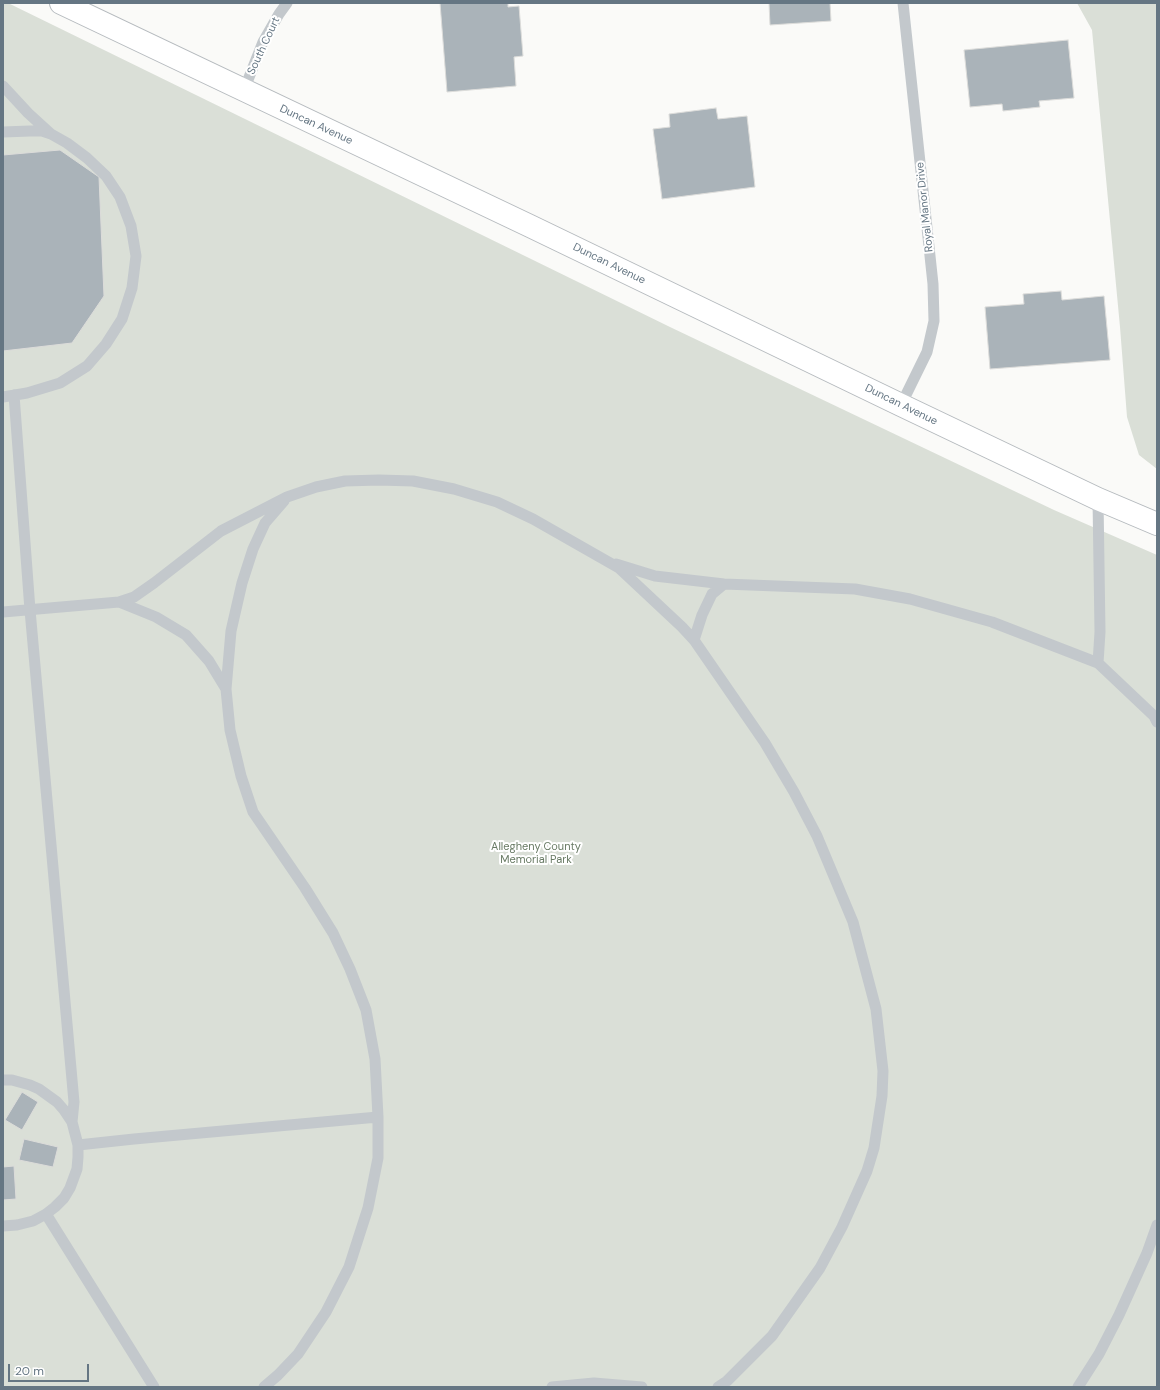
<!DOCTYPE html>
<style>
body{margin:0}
#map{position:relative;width:1160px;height:1390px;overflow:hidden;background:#fafaf8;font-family:"DM Sans",sans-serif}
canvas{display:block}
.frame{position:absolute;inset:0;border:4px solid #657683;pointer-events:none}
.scale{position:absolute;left:8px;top:1364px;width:81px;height:18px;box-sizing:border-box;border:2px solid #657683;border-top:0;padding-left:5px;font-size:12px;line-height:14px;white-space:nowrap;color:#657683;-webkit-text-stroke:3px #fff;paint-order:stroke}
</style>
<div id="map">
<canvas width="1160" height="1390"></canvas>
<div class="frame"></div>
<div class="scale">20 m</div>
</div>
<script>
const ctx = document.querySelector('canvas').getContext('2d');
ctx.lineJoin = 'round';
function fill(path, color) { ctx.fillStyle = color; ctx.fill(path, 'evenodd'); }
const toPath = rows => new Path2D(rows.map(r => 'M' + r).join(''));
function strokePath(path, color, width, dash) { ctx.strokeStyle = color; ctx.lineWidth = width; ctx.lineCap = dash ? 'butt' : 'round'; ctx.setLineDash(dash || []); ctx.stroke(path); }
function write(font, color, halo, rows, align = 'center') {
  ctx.font = font + ' "DM Sans",sans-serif'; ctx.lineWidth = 4; ctx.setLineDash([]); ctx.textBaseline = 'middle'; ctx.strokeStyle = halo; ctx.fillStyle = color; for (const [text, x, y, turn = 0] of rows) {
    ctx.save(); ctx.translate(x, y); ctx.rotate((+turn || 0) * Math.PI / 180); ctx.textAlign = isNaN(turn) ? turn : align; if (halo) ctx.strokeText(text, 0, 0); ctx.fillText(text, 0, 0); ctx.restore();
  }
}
fill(toPath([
 [3,3,8,3,670,327,1054,510,1157,555,1157,1387,3,1387],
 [1077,3,1157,3,1157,469,1139,455,1127,417,1120,327,1092,30]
]), '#dadfd7');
const building = toPath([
 [440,3,508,3,508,7,519,6,523,56,514,57,516,86,447,92,440,3],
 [769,3,830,3,831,21,770,25,769,3],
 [1068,40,1074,98,1039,101,1040,107,1003,111,1002,104,970,107,964,50,1068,40],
 [716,108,718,119,747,116,755,187,662,199,653,129,670,127,669,114,716,108],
 [60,150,99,177,104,296,72,343,3,351,3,155,60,150],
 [1061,291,1062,300,1104,296,1110,360,990,369,985,307,1024,304,1023,294,1061,291],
 [22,1092,38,1102,22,1130,5,1120,22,1092],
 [24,1139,58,1147,53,1167,19,1160,24,1139],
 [14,1166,16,1199,3,1200,3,1167,14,1166]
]);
fill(building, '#aab3b9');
strokePath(building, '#dcdcda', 1);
const primary = toPath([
 [61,3,530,226,901,405,1098,499,1157,524]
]);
strokePath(primary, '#b5babe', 24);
strokePath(toPath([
 [3,86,28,113,51,134],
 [244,90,263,42,279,14,287,3],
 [3,132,30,131,42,131,51,134,67,143,87,158,106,176,120,197,131,226,136,256,132,288,122,319,106,344,87,366,60,383,27,393,3,397],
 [14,395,30,610,74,1102,72,1122],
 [901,405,927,352,934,321,933,284,903,3],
 [1098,499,1100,632,1098,663],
 [616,564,655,576,724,584,855,589,910,599,992,622,1098,663,1154,716,1157,722],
 [119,602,156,617,186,635,209,661,226,689,230,730,241,776,253,812,305,888,333,933,350,969,366,1010,375,1059,378,1117,378,1158,368,1208,349,1267,326,1312,298,1354,278,1375,264,1387],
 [3,612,119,602,134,597,154,583,221,531,287,497,316,487,345,481,379,480,413,481,454,489,497,502,533,519,619,568,682,627,694,640,765,743,794,792,817,836,853,922,876,1009,883,1071,882,1096,874,1148,867,1171,842,1227,820,1268,772,1336,727,1381,718,1387],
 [694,640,702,615,712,594,724,584],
 [226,689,231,631,242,583,253,549,265,523,284,501],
 [3,1080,12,1080,30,1085,39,1089,57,1102,64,1110,72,1122,78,1145,78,1157,77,1169,70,1188,64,1198,55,1207,46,1214,33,1221,17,1225,3,1226],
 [78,1145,134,1139,378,1117],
 [46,1214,154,1387],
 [552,1387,594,1383,642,1387],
 [1078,1387,1099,1354,1119,1315,1147,1253,1157,1225]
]), '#c3c8cc', 11);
strokePath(primary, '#fff', 22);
write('11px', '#657683', '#fff', [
 ["South Court",264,46,-65],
 ["Duncan Avenue",316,125,25],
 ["Royal Manor Drive",925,207,-96],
 ["Duncan Avenue",609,264,26],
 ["Duncan Avenue",901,405,26]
]);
write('11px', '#687a64', '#fff', [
 ["Allegheny County",536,847],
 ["Memorial Park",536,860]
]);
</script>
